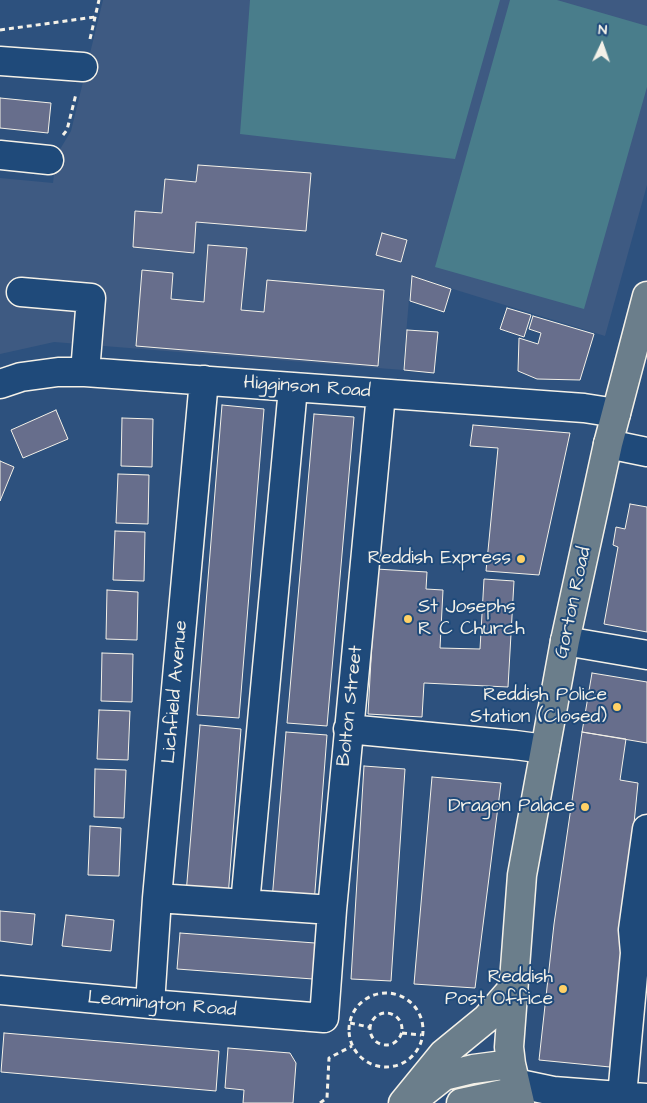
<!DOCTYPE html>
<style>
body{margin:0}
#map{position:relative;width:647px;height:1103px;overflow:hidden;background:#2d517e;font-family:"Architects Daughter",sans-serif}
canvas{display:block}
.north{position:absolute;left:577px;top:20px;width:50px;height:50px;-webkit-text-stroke:4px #1f4a7a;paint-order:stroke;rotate:3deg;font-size:14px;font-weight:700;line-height:20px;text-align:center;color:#f4f1e8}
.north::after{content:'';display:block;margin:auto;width:18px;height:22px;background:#f4f1e8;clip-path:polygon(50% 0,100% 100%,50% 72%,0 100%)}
</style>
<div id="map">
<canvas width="647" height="1103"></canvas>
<div class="north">N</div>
</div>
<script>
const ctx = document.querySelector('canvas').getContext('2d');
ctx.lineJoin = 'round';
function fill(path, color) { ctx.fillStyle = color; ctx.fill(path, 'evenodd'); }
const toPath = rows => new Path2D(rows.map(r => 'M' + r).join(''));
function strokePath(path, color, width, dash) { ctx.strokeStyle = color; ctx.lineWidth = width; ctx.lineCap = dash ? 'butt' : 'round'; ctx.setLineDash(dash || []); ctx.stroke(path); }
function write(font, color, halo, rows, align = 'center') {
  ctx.font = font + ' "Architects Daughter",sans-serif'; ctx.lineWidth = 4; ctx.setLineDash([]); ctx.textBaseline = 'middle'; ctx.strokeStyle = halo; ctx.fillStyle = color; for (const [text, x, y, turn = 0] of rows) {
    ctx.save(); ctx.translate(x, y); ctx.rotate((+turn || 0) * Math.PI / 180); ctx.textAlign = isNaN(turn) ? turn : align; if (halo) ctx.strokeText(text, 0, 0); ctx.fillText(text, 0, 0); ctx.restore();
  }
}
fill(toPath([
 [103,0,647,0,647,185,605,336,411,276,403,370,54,342,0,354,0,178,53,183,56,156,71,131]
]), '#3e5a82');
fill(toPath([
 [250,0,500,0,455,159,240,134],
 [510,0,557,0,647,26,647,87,584,309,435,267]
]), '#497d8b');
const building = toPath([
 [0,98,51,103,48,133,0,128,0,98],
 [198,165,311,173,306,231,196,222,194,253,133,247,135,211,162,213,165,179,196,182,198,165],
 [382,233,407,240,401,262,376,255,382,233],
 [208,245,247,248,241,310,264,312,267,280,384,290,378,366,136,346,142,270,173,273,171,299,204,302,208,245],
 [412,276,451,289,444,312,410,301,412,276],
 [507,308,531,315,524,337,500,329,507,308],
 [533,316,594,334,580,380,537,379,518,371,519,338,538,344,541,333,529,329,533,316],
 [407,330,438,332,434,373,404,370,407,330],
 [222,405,264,409,239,718,197,715,222,405],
 [56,410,68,439,23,458,11,430,56,410],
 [314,414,354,417,327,726,287,723,314,414],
 [122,418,153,419,152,467,121,466,122,418],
 [473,425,570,433,539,575,486,571,498,448,470,446,473,425],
 [0,461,14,467,0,501,0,461],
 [118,474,149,475,148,524,116,523,118,474],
 [630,504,647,507,647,632,604,624,618,547,613,545,616,527,625,529,630,504],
 [115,531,145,532,144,581,113,580,115,531],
 [376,569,427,572,426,589,443,590,440,648,480,649,484,579,514,581,508,687,424,683,422,717,368,714,376,569],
 [107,590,138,592,137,640,106,639,107,590],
 [102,653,133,654,132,702,101,701,102,653],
 [592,673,647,682,647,743,582,732,592,673],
 [99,710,130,711,128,760,97,759,99,710],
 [200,725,241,729,228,897,186,894,200,725],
 [286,732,327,735,314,904,272,900,286,732],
 [582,732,626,739,620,780,638,783,610,1067,539,1060,554,924,582,732],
 [364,766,405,769,391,981,351,979,364,766],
 [95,769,126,770,124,818,94,817,95,769],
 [432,777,501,783,475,988,414,984,432,777],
 [90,826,121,828,119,876,88,875,90,826],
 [0,911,35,914,32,945,0,941,0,911],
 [66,915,114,920,111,951,62,946,66,915],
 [180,933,315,943,313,979,177,969,180,933],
 [4,1033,219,1051,216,1091,1,1072,4,1033],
 [228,1048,290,1053,296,1063,293,1103,243,1103,244,1090,225,1088,228,1048]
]);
fill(building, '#676e8c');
strokePath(building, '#f4f1e8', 1);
const minor = toPath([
 [0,61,83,67],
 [0,155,49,160],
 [21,292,91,298,85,372],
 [0,384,21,377,58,372,85,372,584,408,616,413],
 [608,444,647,452],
 [565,641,647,655],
 [348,729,515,745,545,749],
 [157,898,332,910],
 [245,904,293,388],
 [0,990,150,1004,324,1018,332,910,381,394],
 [150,1004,157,898,204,380],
 [515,1083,553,1091,647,1098],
 [622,1096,635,953,633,930,647,829]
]);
const major = toPath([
 [420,1095,444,1076,473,1069,511,1064],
 [403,1103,443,1054,487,1018,513,988],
 [461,1103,517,1091],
 [520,1103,511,1064,509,1047,522,875,565,641,608,444,647,296]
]);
strokePath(minor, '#f4f1e8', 31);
strokePath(major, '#f4f1e8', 31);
strokePath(toPath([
 [0,30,95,17],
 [90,39,99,0],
 [63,135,67,130,76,94],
 '349 1030a37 37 0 1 1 74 0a37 37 0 1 1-74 0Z',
 '370 1029a16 16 0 1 1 32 0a16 16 0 1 1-32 0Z',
 [350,1023,369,1027],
 [402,1033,421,1035],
 [320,1103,327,1098,329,1058,352,1046]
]), '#f4f1e8', 3, [5, 4]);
strokePath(minor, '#1f4a7a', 28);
strokePath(major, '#6b7e8b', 28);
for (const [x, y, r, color] of [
 [521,559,5,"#ffd166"],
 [408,619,5,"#ffd166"],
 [617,707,5,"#ffd166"],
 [585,807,5,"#ffd166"],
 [563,989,5,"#ffd166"]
]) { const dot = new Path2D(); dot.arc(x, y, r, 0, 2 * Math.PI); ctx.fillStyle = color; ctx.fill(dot); strokePath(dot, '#1f4a7a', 2); }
write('19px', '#f4f1e8', '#1f4a7a', [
 ["Higginson Road",307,388,4],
 ["Gorton Road",574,603,-78],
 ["Lichfield Avenue",176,692,-85],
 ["Bolton Street",351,706,-84],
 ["Leamington Road",162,1005,5]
]);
write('19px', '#f4f1e8', '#1f4a7a', [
 ["Reddish Express",511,559],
 ["St Josephs",418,608,"left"],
 ["R C Church",418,630,"left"],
 ["Reddish Police",607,696],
 ["Station (Closed)",607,718],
 ["Dragon Palace",575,807],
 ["Reddish",553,978],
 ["Post Office",553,1000]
], 'right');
</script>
